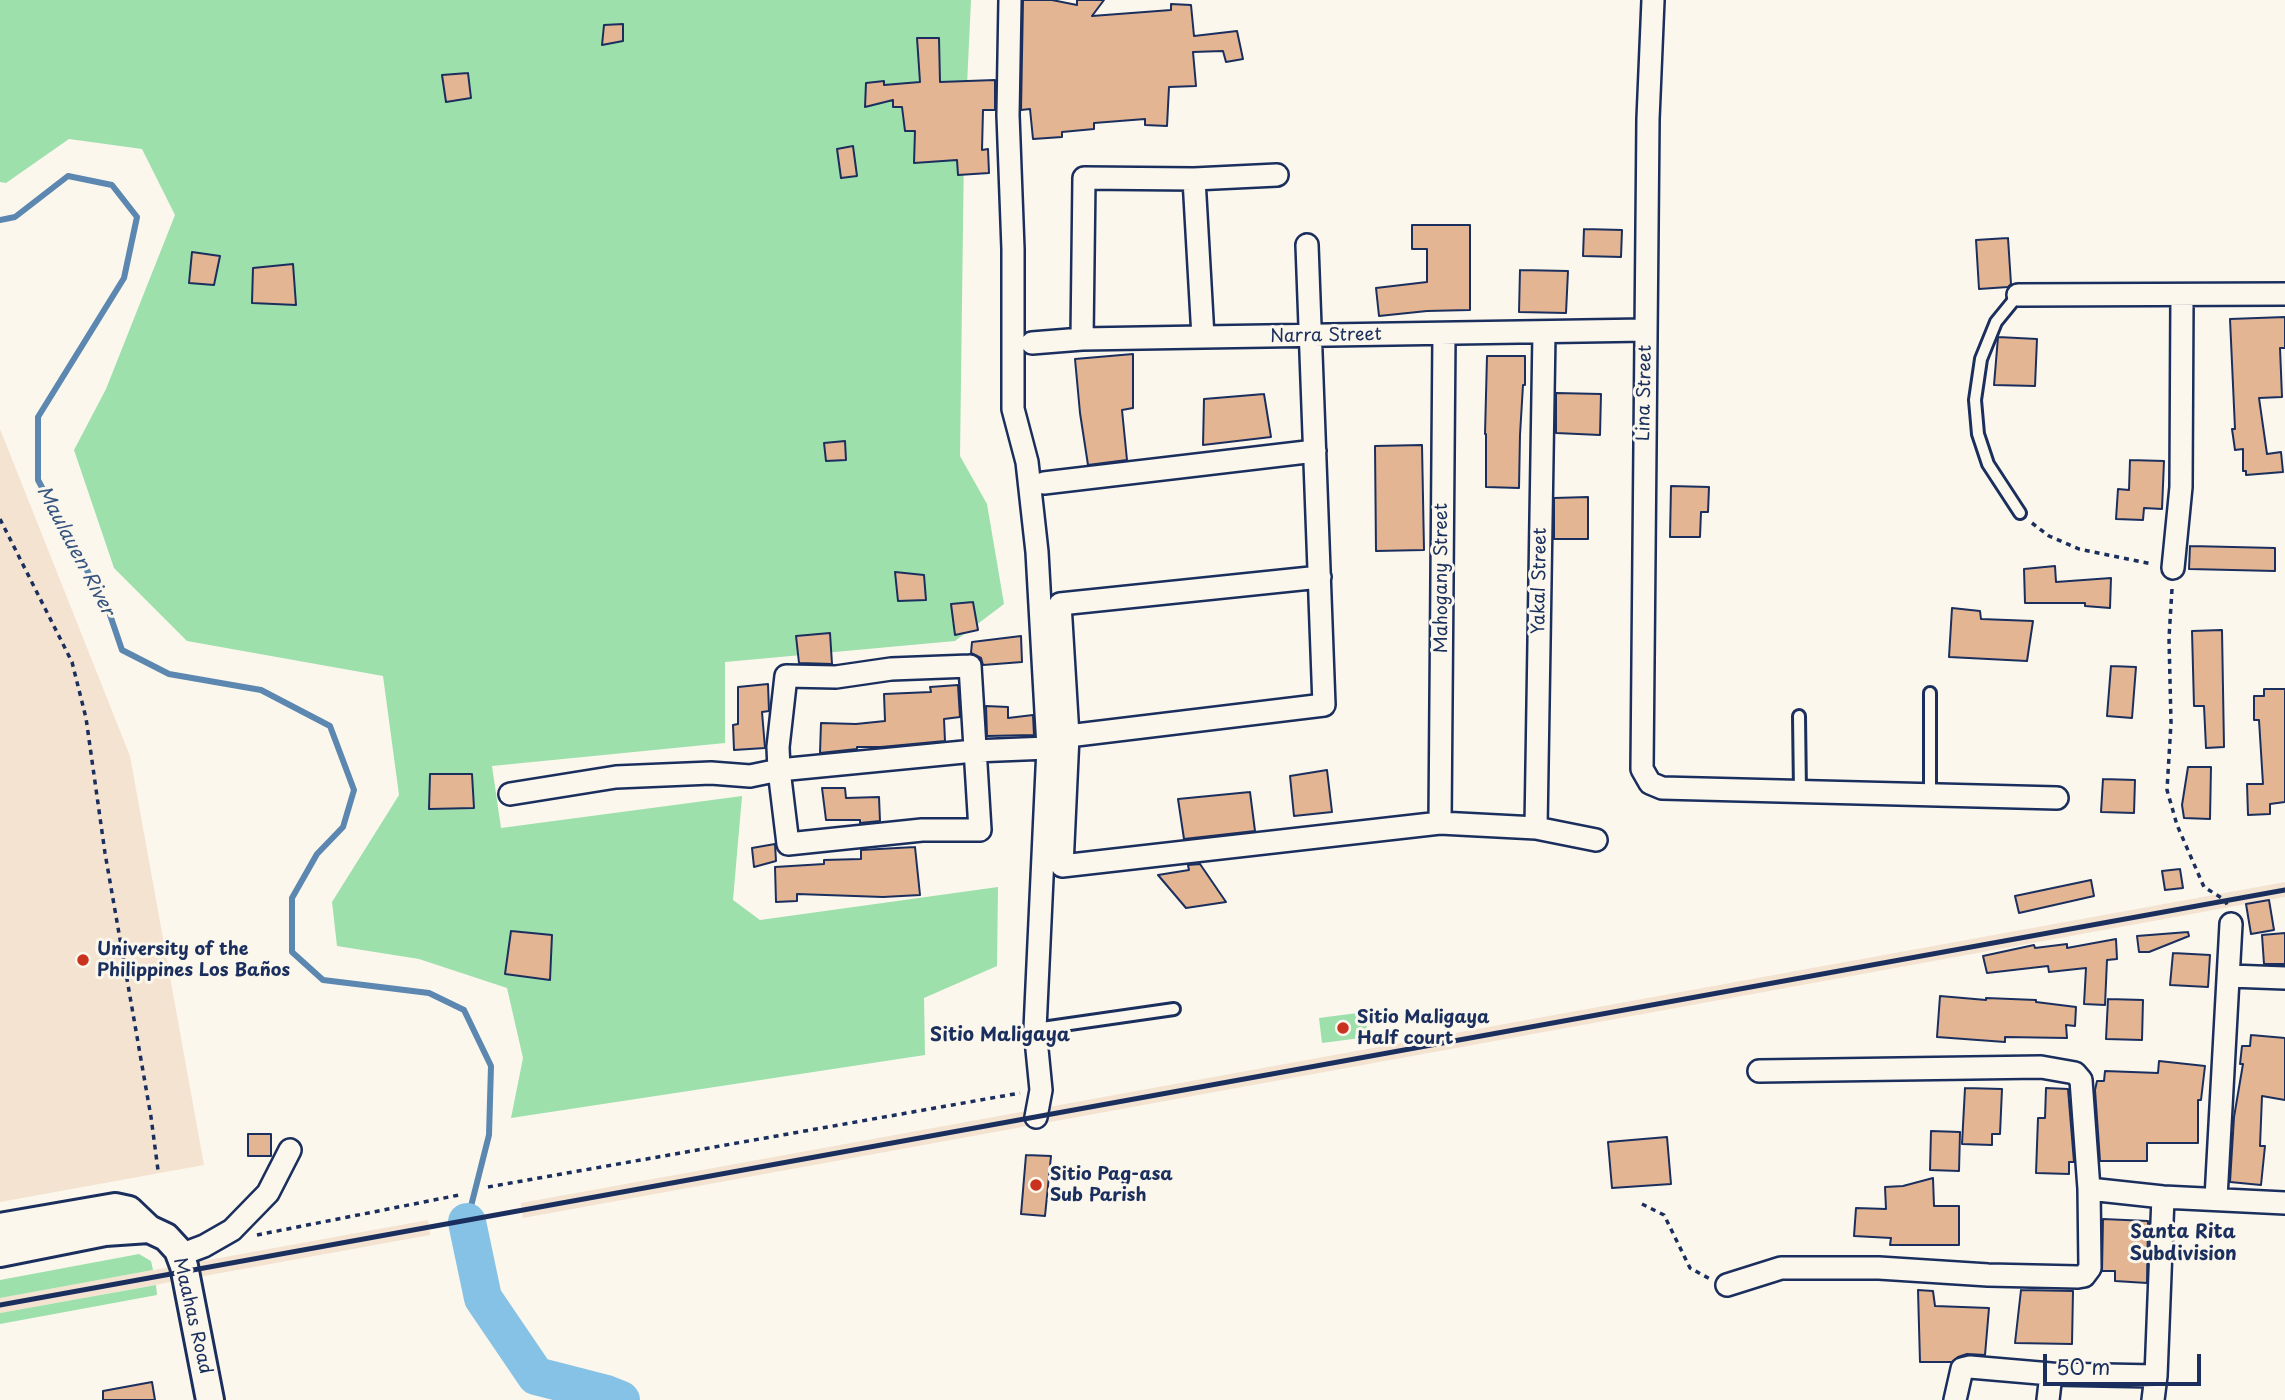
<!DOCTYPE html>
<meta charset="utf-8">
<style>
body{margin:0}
#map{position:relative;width:2285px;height:1400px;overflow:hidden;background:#fbf7ec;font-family:"Playpen Sans",sans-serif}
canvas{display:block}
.scale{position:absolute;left:2043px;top:1354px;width:158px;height:32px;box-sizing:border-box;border:4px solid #1b2f5e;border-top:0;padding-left:9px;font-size:21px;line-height:24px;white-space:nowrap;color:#1b2f5e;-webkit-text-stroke:5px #fbf7ec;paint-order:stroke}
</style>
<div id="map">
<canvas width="2285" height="1400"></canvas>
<div class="scale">50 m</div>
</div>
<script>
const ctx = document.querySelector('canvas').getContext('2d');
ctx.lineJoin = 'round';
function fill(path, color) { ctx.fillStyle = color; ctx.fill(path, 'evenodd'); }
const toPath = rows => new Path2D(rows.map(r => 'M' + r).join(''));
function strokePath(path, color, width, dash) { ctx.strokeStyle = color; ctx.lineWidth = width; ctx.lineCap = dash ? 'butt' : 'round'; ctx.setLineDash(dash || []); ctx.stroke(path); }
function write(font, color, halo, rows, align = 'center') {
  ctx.font = font + ' "Playpen Sans",sans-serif'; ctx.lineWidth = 6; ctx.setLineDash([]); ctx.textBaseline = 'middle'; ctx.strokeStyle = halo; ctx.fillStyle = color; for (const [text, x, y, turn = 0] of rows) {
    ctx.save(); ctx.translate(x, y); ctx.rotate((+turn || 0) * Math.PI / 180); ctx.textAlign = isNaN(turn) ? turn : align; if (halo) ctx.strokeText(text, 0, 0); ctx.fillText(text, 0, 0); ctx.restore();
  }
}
fill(toPath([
 [0,429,130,756,204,1165,0,1202],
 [2285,882,2285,897,523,1218,521,1203],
 [428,1220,430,1235,0,1313,0,1298]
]), '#f4e3d1');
fill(toPath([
 [0,0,971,0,964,149,960,456,987,504,1004,604,955,641,725,662,725,743,492,766,501,828,742,796,733,900,760,920,998,887,997,966,924,998,925,1055,511,1118,523,1058,507,988,419,959,337,946,332,902,399,795,383,676,187,641,114,568,74,450,106,389,175,215,142,149,69,139,6,183,0,182],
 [1365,1012,1368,1037,1322,1043,1319,1018],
 [139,1254,151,1261,153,1270,0,1298,0,1280],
 [156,1285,157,1295,0,1324,0,1313]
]), '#9de0ac');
strokePath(toPath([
 [0,220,15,217,68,176,112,185,137,217,124,278,38,417,38,480,108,609,122,650,169,674,261,690,330,726,354,790,343,827,317,854,292,898,292,952,323,980,429,993,464,1010,491,1066,489,1135,467,1222]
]), '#5b87b0', 6);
strokePath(toPath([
 [467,1222,483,1298,536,1376,606,1394,621,1400]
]), '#86c2e6', 38);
const building = toPath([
 [1023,0,1052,0,1077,5,1077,0,1104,0,1092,16,1171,10,1171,4,1191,5,1194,36,1237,31,1243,59,1226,62,1223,51,1193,52,1196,86,1169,87,1167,126,1145,125,1145,119,1094,123,1094,129,1062,132,1062,137,1033,139,1030,109,1021,110,1023,0],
 [623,24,623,41,602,45,604,25,623,24],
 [917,38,939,38,940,82,995,80,995,110,983,110,982,150,988,149,989,173,958,175,957,160,914,163,915,131,905,131,902,107,893,107,893,100,865,107,866,83,884,81,884,85,920,82,917,38],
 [468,73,471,98,446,102,442,75,468,73],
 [853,146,857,176,841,178,837,149,853,146],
 [1412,225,1470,225,1470,310,1427,311,1379,316,1376,288,1427,282,1427,249,1412,249,1412,225],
 [1584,229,1622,230,1621,257,1583,256,1584,229],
 [2008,238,2011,284,2008,287,1979,289,1976,240,2008,238],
 [192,252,220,256,214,285,189,283,192,252],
 [293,264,296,305,252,303,253,268,293,264],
 [1520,270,1568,271,1566,313,1519,312,1520,270],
 [2285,317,2285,348,2280,348,2282,397,2259,398,2267,454,2281,452,2283,472,2246,475,2246,471,2243,471,2243,449,2235,450,2232,429,2235,429,2230,319,2285,317],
 [1998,337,2037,339,2035,386,1994,385,1998,337],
 [1133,354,1133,408,1122,410,1127,460,1088,465,1080,413,1075,359,1133,354],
 [1487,356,1525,356,1525,385,1523,385,1520,435,1519,488,1486,487,1486,434,1485,434,1487,356],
 [1556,393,1601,394,1600,435,1556,433,1556,393],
 [1264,394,1271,437,1203,445,1204,399,1264,394],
 [845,441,846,460,826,461,824,443,845,441],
 [1422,445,1424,550,1376,551,1375,446,1422,445],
 [2130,460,2164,461,2162,509,2144,508,2143,520,2116,519,2118,489,2129,490,2130,460],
 [1671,486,1709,487,1708,512,1701,512,1700,537,1670,537,1671,486],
 [1588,497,1588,539,1554,539,1554,498,1588,497],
 [2190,546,2275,548,2275,571,2189,569,2190,546],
 [2055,566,2056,582,2111,578,2110,608,2085,606,2085,603,2025,603,2024,569,2055,566],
 [895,572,924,575,926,600,898,601,895,572],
 [973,602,978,630,955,635,951,604,973,602],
 [1952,608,1980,611,1981,619,2033,621,2027,661,1949,657,1952,608],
 [2222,630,2224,747,2206,748,2204,706,2194,706,2192,631,2222,630],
 [830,633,832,664,799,663,796,636,830,633],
 [1021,636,1022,662,983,665,981,658,971,653,972,642,1021,636],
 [2111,666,2136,667,2132,718,2107,716,2111,666],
 [768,684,769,711,762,712,765,748,734,750,733,725,738,724,738,687,768,684],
 [958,685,960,717,944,719,945,741,881,747,857,747,857,749,820,753,821,723,856,724,885,721,884,694,931,692,930,687,958,685],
 [2264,689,2285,689,2285,802,2270,804,2270,814,2248,815,2247,784,2263,784,2259,720,2254,720,2254,696,2264,696,2264,689],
 [986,706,1008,707,1008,718,1033,715,1034,735,987,736,986,706],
 [2188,767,2211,767,2210,819,2184,818,2182,805,2188,767],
 [1327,770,1332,812,1294,816,1290,776,1327,770],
 [430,774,472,774,474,808,429,809,430,774],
 [2103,779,2135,780,2134,813,2101,812,2103,779],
 [822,788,845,788,846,798,879,797,880,821,860,823,860,820,826,820,822,788],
 [1250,792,1255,831,1184,839,1178,799,1250,792],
 [775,844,776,861,754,867,752,848,775,844],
 [915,847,920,895,883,897,797,894,797,901,776,902,775,867,824,864,824,860,861,859,861,850,915,847],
 [1200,864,1226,902,1186,908,1158,875,1189,870,1188,865,1200,864],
 [2180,869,2183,888,2165,890,2162,871,2180,869],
 [2091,880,2094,896,2019,913,2015,896,2091,880],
 [2269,900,2274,930,2251,934,2246,904,2269,900],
 [511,931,552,935,550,980,505,974,511,931],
 [2188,932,2189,936,2149,952,2139,952,2137,936,2188,932],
 [2285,933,2285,964,2264,964,2262,935,2285,933],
 [2116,939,2117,959,2107,960,2105,1005,2084,1004,2086,968,2049,972,2048,966,1987,973,1983,956,2034,945,2035,948,2067,944,2067,948,2116,939],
 [2173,953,2210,955,2208,987,2170,985,2173,953],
 [1940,996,1986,1000,1986,998,2036,1000,2036,1002,2076,1007,2075,1026,2066,1025,2067,1038,2005,1037,2005,1042,1937,1037,1940,996],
 [2108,999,2143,1000,2142,1040,2106,1039,2108,999],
 [2251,1035,2285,1038,2285,1100,2262,1096,2260,1146,2265,1146,2261,1185,2230,1182,2234,1117,2243,1064,2240,1064,2242,1046,2250,1046,2251,1035],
 [2159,1061,2205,1066,2201,1100,2198,1100,2198,1143,2147,1143,2147,1161,2100,1161,2095,1090,2097,1081,2104,1081,2105,1071,2158,1073,2159,1061],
 [1965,1088,2002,1089,2000,1134,1992,1134,1992,1145,1962,1144,1965,1088],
 [2046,1088,2068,1089,2074,1162,2069,1162,2069,1174,2036,1173,2038,1118,2045,1118,2046,1088],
 [1931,1131,1960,1132,1959,1171,1930,1170,1931,1131],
 [248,1134,271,1134,271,1156,248,1156,248,1134],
 [1667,1137,1671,1184,1612,1188,1608,1142,1667,1137],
 [1026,1155,1051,1156,1045,1216,1021,1214,1026,1155],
 [1933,1178,1934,1206,1959,1206,1959,1245,1890,1245,1891,1238,1854,1236,1856,1208,1886,1209,1885,1187,1903,1186,1933,1178],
 [2103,1219,2148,1221,2147,1283,2115,1281,2115,1271,2102,1271,2103,1219],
 [1918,1290,1933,1291,1935,1306,1989,1308,1985,1355,1967,1354,1958,1357,1952,1362,1920,1362,1918,1290],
 [2021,1290,2073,1291,2072,1344,2015,1343,2021,1290],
 [152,1382,155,1400,103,1400,103,1391,152,1382]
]);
fill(building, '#e3b593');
strokePath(building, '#1b2f5e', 2);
const service = toPath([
 [2018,295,1996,322,1981,359,1975,400,1978,434,1988,464,2020,513],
 [1930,693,1930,795],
 [1799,716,1800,792],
 [1035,1029,1174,1009]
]);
const minor = toPath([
 [1010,0,1008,115,1013,249,1013,409,1027,462,1037,552,1048,748,1035,1029,1041,1090,1036,1117],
 [1653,0,1648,119,1642,769,1650,783,1662,788,2057,798],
 [1194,179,1203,337],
 [2018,295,2285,294],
 [1082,339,1084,178,1194,179,1277,175],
 [1032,343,1082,339,1203,337,1646,330],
 [1044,483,1315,451],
 [2173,568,2181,487,2182,295],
 [1320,577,1060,604,1068,736,1062,866,1440,823,1536,828,1596,840],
 [970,666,980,830,922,830,788,844,779,770,778,747,786,676,836,677,891,669,970,666],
 [1068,736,1324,705,1307,245],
 [510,794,616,777,711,773,750,776,779,770,974,751,1048,748],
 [1440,823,1444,334],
 [1536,828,1544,333],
 [2230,976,2285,978],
 [2089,1189,2163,1197,2285,1203],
 [2216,1198,2231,924],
 [180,1255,204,1246,232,1230,268,1193,290,1150],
 [1727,1285,1781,1268,1879,1268,1988,1275,2078,1277,2084,1276,2090,1268,2089,1189,2081,1080,2075,1073,2041,1067,1759,1071],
 [1955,1400,1962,1369,1970,1367,2051,1374,2156,1376],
 [2048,1400,2051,1374],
 [2153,1400,2156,1376,2163,1197]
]);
const tertiary = toPath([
 [0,1227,115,1207,129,1210,149,1229],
 [0,1253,105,1232,149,1229,166,1237,178,1250,184,1266,210,1400]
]);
strokePath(service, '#1b2f5e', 16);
strokePath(minor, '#1b2f5e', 26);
strokePath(tertiary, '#1b2f5e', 32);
strokePath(toPath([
 [0,519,72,662,86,718,105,853,151,1117,158,1170],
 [2032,523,2049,536,2079,549,2152,564],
 [2172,589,2169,638,2171,723,2167,790,2177,825,2204,887,2225,900,2227,905],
 [488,1187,1020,1093],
 [1642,1204,1664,1215,1690,1268,1710,1279],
 [257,1235,459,1195]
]), '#1b2f5e', 3.5, [5, 5]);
strokePath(service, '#fbf7ec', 10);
strokePath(minor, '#fbf7ec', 21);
strokePath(tertiary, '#fbf7ec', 26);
strokePath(toPath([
 [0,1305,2285,890]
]), '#1b2f5e', 5);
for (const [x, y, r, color] of [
 [83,960,7,"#c8321e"],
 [1343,1028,7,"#c8321e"],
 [1036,1185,7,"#c8321e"]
]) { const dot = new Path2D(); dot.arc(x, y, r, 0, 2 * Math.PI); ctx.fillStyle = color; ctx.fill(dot); strokePath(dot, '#fbf7ec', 2.5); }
write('18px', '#1b2f5e', '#fbf7ec', [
 ["Narra Street",1326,336,-1],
 ["Lina Street",1645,393,-89],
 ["Mahogany Street",1442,578,-90],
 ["Yakal Street",1540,581,-89],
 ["Maahas Road",192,1316,77]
]);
write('bold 18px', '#1b2f5e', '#fbf7ec', [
 ["University of the",97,950],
 ["Philippines Los Baños",97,971],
 ["Sitio Maligaya",1357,1018],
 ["Half court",1357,1039],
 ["Sitio Pag-asa",1050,1175],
 ["Sub Parish",1050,1196]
], 'left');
write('italic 19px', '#365480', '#fbf7ec', [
 ["Maulauen River",75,551,62]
]);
write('bold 19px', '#1b2f5e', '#fbf7ec', [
 ["Sitio Maligaya",1000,1036],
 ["Santa Rita",2183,1233],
 ["Subdivision",2183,1255]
]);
</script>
